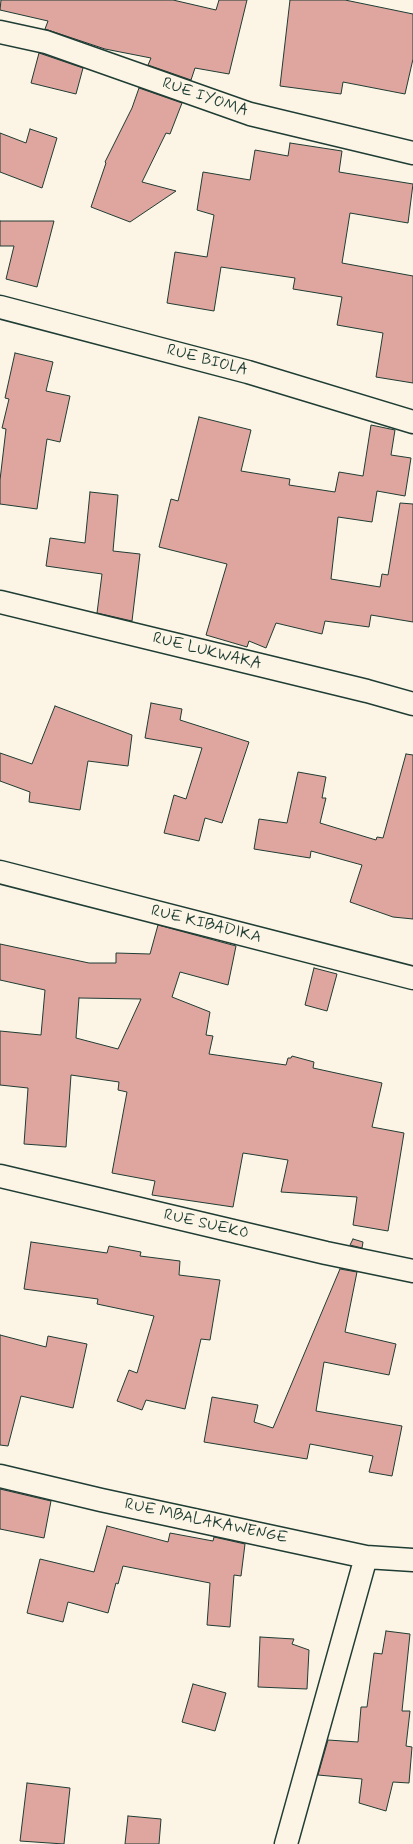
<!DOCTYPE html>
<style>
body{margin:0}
canvas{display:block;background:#fcf5e5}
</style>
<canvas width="413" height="1844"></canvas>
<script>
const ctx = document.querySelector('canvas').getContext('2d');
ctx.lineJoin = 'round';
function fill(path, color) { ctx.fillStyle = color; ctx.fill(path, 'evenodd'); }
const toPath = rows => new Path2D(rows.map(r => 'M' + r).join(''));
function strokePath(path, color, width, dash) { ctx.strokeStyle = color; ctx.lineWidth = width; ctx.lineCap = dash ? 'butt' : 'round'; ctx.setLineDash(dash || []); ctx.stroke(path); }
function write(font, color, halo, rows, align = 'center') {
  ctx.font = font + ' Mynerve,sans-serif'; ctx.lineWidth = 3; ctx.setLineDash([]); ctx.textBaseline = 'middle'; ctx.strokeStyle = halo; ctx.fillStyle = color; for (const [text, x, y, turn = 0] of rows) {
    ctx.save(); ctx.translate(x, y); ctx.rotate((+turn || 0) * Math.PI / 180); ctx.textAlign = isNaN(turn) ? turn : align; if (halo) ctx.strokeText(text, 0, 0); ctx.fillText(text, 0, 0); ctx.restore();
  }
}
const building = toPath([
 [1,0,173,0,216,10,219,0,247,0,229,74,195,68,191,80,148,65,151,58,105,49,45,29,48,21,0,10,1,0],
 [290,0,345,0,413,14,413,59,405,94,343,82,341,94,280,86,290,0],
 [39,53,83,68,76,94,31,83,39,53],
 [139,88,182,103,170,134,166,133,142,182,176,191,130,222,91,207,106,163,105,162,132,108,139,88],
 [30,129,57,138,42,188,0,172,0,133,26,143,30,129],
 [290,143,342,151,339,172,413,184,408,223,350,213,342,263,413,276,413,383,376,377,383,333,337,325,342,297,293,289,295,278,221,267,214,311,167,303,175,252,207,257,214,215,197,210,203,172,250,180,255,150,288,156,290,143],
 [0,221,54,221,37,287,6,279,14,246,0,246,0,221],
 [15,353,53,362,46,391,70,396,60,442,47,439,37,509,0,504,0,480,6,429,2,428,9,399,5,398,15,353],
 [199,417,251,430,241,471,290,479,289,485,335,492,339,472,363,476,371,425,395,430,391,455,411,458,405,496,377,491,372,522,338,517,331,579,380,587,382,574,388,575,400,503,413,504,413,622,371,615,369,627,325,621,322,634,276,623,266,648,249,641,247,647,206,635,227,564,159,547,171,499,178,501,199,417],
 [90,492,118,495,113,551,140,554,132,621,97,613,102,574,46,566,50,538,85,543,90,492],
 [151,703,182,709,180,720,249,742,222,823,205,818,199,841,164,833,174,795,186,799,202,748,145,738,151,703],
 [55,706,132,735,128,766,88,761,80,810,29,802,30,792,0,781,0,753,32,764,55,706],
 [406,754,413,755,413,919,393,917,350,902,362,865,311,851,310,858,254,849,259,819,287,823,298,772,326,777,322,798,326,798,320,823,376,840,377,837,383,838,406,754],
 [158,925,236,946,228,985,180,972,172,997,210,1012,206,1035,213,1036,209,1054,286,1065,288,1058,291,1058,292,1056,314,1062,313,1068,382,1083,372,1127,404,1133,388,1231,353,1225,357,1197,281,1192,288,1160,243,1153,233,1207,152,1195,155,1181,112,1173,127,1092,118,1090,119,1082,71,1075,66,1147,24,1144,28,1088,0,1085,0,1031,41,1035,45,990,0,980,0,944,89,963,116,963,116,953,150,954,158,925],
 [79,998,141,999,118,1049,76,1038,79,998],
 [314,968,337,974,327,1011,305,1005,314,968],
 [353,1239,363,1242,362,1248,350,1245,353,1239],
 [31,1242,107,1253,109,1246,141,1252,140,1256,180,1261,179,1275,220,1280,210,1340,201,1339,185,1409,146,1400,142,1410,117,1401,129,1370,137,1373,154,1316,97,1304,98,1299,24,1289,31,1242],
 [340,1269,357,1272,345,1332,396,1344,389,1375,324,1362,316,1411,402,1426,392,1476,369,1472,373,1456,310,1444,307,1459,204,1442,212,1397,258,1405,254,1422,273,1428,340,1269],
 [0,1335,46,1347,48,1336,87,1344,73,1408,21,1396,8,1446,0,1445,0,1335],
 [0,1489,51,1501,44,1538,0,1529,0,1489],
 [107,1526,168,1542,170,1533,213,1541,214,1537,245,1544,241,1576,234,1575,230,1627,207,1625,210,1583,123,1566,118,1584,116,1583,108,1613,68,1602,63,1622,27,1613,40,1559,94,1572,107,1526],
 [386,1631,410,1634,402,1711,410,1711,406,1746,412,1747,409,1783,393,1782,386,1811,359,1803,362,1779,318,1775,328,1740,358,1742,361,1707,367,1707,374,1653,382,1654,386,1631],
 [260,1637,294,1639,292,1644,309,1650,307,1689,258,1687,260,1637],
 [193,1684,226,1693,215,1731,182,1722,193,1684],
 [27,1783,70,1788,64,1844,20,1841,27,1783],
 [128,1816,161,1819,159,1844,125,1844,128,1816]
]);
fill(building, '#dfa59f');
strokePath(building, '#1f3d34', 1);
const minor = toPath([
 [0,32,46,42,250,114,413,153],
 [0,307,248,372,413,422],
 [0,602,367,691,413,704],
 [0,872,413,978],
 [0,1176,326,1253,413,1271],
 [0,1476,101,1500,366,1557,413,1560],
 [286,1844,366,1557]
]);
strokePath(minor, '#1f3d34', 25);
strokePath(minor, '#fcf5e5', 22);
write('16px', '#1f3d34', '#fcf5e5', [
 ["RUE IYOMA",205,98,19],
 ["RUE BIOLA",207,361,15],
 ["RUE LUKWAKA",207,652,14],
 ["RUE KIBADIKA",206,925,14],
 ["RUE SUEKO",206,1225,13],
 ["RUE MBALAKAWENGE",206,1522,12]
]);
</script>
